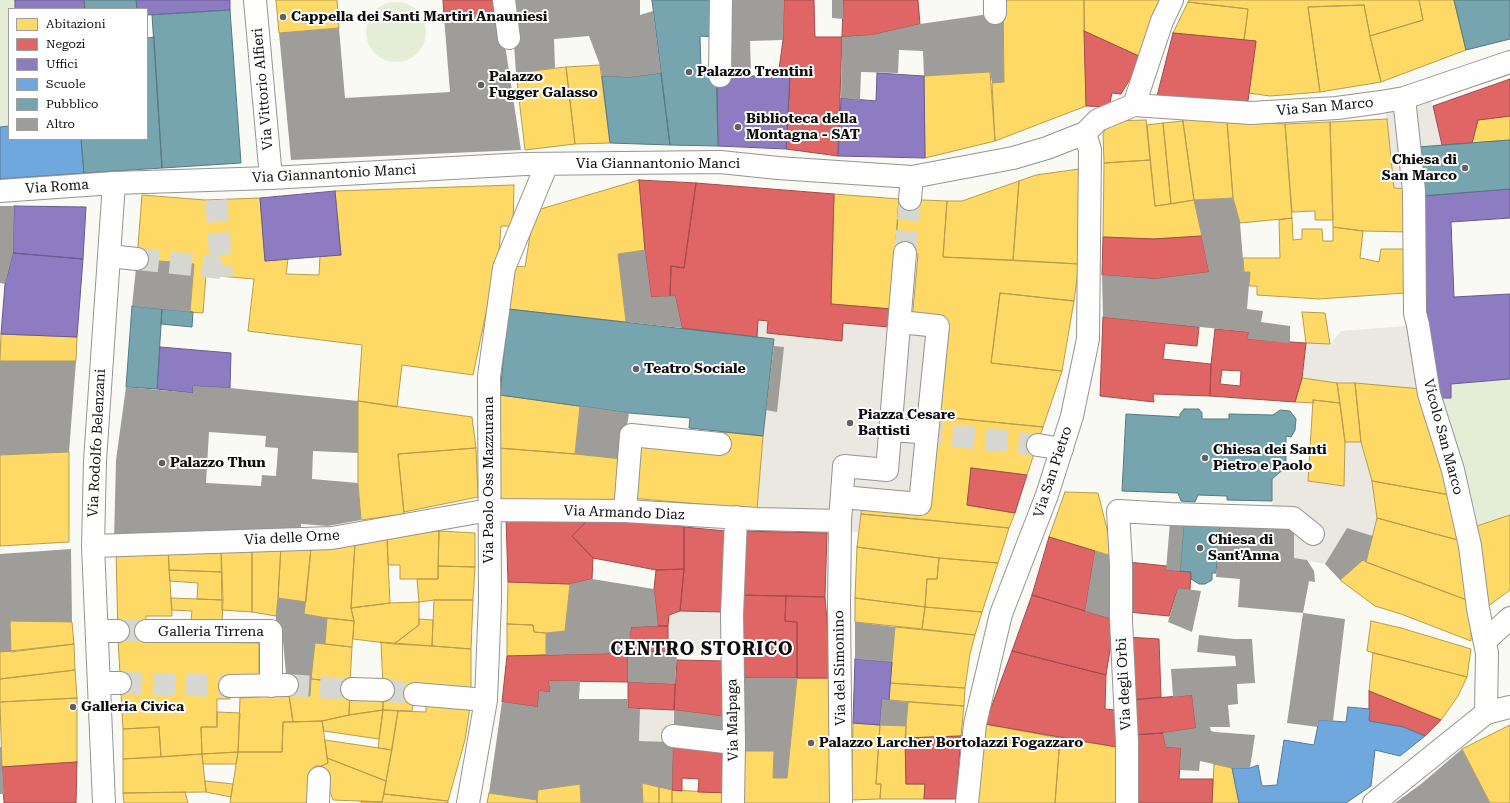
<!DOCTYPE html>
<style>
body{margin:0}
#map{position:relative;width:1510px;height:803px;overflow:hidden;background:#fafaf5;font-family:"Roboto Serif",serif}
canvas{display:block}
.legend{position:absolute;left:8px;top:8px;width:140px;height:132px;box-sizing:border-box;background:#fff;border:1px solid #9f9f9f;margin:0;padding:5px 7px;list-style:none;font-size:12px;color:#0e0e0e}
.legend li{display:flex;align-items:center;gap:8px;height:20px}
.legend b{width:20px;border:1px solid #9f9f9f}
</style>
<div id="map">
<canvas width="1510" height="803"></canvas>
<ul class="legend">
<li><b style="height:11px;background:#ffd966"></b>Abitazioni</li>
<li><b style="height:11px;background:#e06666"></b>Negozi</li>
<li><b style="height:11px;background:#8e7cc3"></b>Uffici</li>
<li><b style="height:11px;background:#6fa8dc"></b>Scuole</li>
<li><b style="height:11px;background:#76a5af"></b>Pubblico</li>
<li><b style="height:11px;background:#9e9d9a"></b>Altro</li>
</ul>
</div>
<script>
const ctx = document.querySelector('canvas').getContext('2d');
ctx.lineJoin = 'round';
function fill(path, color) { ctx.fillStyle = color; ctx.fill(path, 'evenodd'); }
const toPath = rows => new Path2D(rows.map(r => 'M' + r).join(''));
function strokePath(path, color, width, dash) { ctx.strokeStyle = color; ctx.lineWidth = width; ctx.lineCap = dash ? 'butt' : 'round'; ctx.setLineDash(dash || []); ctx.stroke(path); }
function write(font, color, halo, rows, align = 'center') {
  ctx.font = font + ' "Roboto Serif",serif'; ctx.lineWidth = 4; ctx.setLineDash([]); ctx.textBaseline = 'middle'; ctx.strokeStyle = halo; ctx.fillStyle = color; for (const [text, x, y, turn = 0] of rows) {
    ctx.save(); ctx.translate(x, y); ctx.rotate((+turn || 0) * Math.PI / 180); ctx.textAlign = isNaN(turn) ? turn : align; if (halo) ctx.strokeText(text, 0, 0); ctx.fillText(text, 0, 0); ctx.restore();
  }
}
fill(toPath([
 [0,0,15,0,15,9,9,9,9,126,0,127],
 '366 32a30 30 0 1 1 60 0a30 30 0 1 1-60 0Z',
 [1510,379,1510,515,1474,527,1434,398,1451,398,1451,384]
]), '#e4eed7');
fill(toPath([
 [1431,101,1442,145,1418,147,1409,189,1394,188,1385,110],
 [832,308,945,320,928,512,862,506,858,532,827,533,759,532,757,509,763,436,774,339,757,337,758,320,829,327],
 [1418,325,1422,389,1337,383,1302,378,1306,343,1330,344,1341,331],
 [1345,442,1361,442,1372,481,1377,518,1373,536,1347,528,1325,564,1294,558,1294,529,1274,517,1272,501,1272,479,1286,467,1309,470,1308,481,1344,486],
 [680,611,725,612,725,649,668,651,669,615],
 [640,709,674,710,673,742,639,741]
]), '#eae8e0');
const homes = toPath([
 [276,0,337,0,339,28,279,33,276,0],
 [1003,0,1084,0,1086,106,995,141,992,83,1004,82,1003,0],
 [1084,0,1165,0,1141,57,1084,31,1084,0],
 [1189,0,1419,0,1423,20,1370,36,1364,5,1308,7,1320,92,1270,96,1249,93,1256,41,1244,40,1248,9,1188,2,1189,0],
 [1419,0,1454,0,1466,50,1381,82,1370,36,1423,20,1419,0],
 [1188,2,1248,9,1244,40,1173,33,1188,2],
 [1364,5,1370,36,1381,82,1320,92,1308,7,1364,5],
 [600,65,610,143,575,144,566,67,600,65],
 [566,67,575,144,525,150,516,73,566,67],
 [990,72,995,141,925,158,924,76,990,72],
 [1182,116,1227,121,1233,198,1194,200,1182,116],
 [1510,116,1510,140,1472,143,1478,120,1510,116],
 [1387,119,1394,188,1409,189,1409,232,1363,231,1333,227,1330,122,1387,119],
 [1146,120,1150,160,1104,163,1103,134,1109,121,1146,120],
 [1183,121,1194,200,1171,204,1163,123,1183,121],
 [1227,121,1285,124,1292,218,1240,223,1233,198,1227,121],
 [1330,122,1333,220,1315,220,1315,211,1292,212,1285,124,1330,122],
 [1163,123,1171,204,1155,206,1147,125,1163,123],
 [1150,160,1155,206,1194,200,1202,236,1154,239,1103,237,1104,163,1150,160],
 [1079,169,1079,264,1013,260,1019,181,1036,175,1079,169],
 [639,180,645,250,618,254,626,322,508,309,515,266,525,267,534,211,639,180],
 [1019,181,1013,260,943,257,947,201,962,201,1019,181],
 [514,185,513,226,501,226,499,251,473,375,402,365,397,407,358,401,362,345,248,331,254,279,206,275,203,313,190,312,194,264,137,259,142,195,205,200,260,198,265,261,288,259,286,274,319,275,320,256,341,255,335,191,514,185],
 [834,194,899,199,891,309,831,304,834,194],
 [899,199,947,201,943,257,1079,264,1074,301,1000,293,991,363,1062,371,1043,427,922,415,930,333,911,332,918,254,895,253,899,199],
 [1292,218,1293,240,1302,239,1302,229,1322,229,1323,241,1333,241,1333,227,1363,231,1360,258,1379,262,1381,249,1407,249,1404,293,1319,299,1257,295,1257,286,1249,286,1250,272,1244,272,1243,258,1280,258,1279,220,1292,218],
 [1000,293,1074,301,1062,371,991,363,1000,293],
 [1302,312,1325,313,1330,344,1306,343,1302,312],
 [1,334,77,337,76,361,0,361,1,334],
 [1302,378,1337,383,1340,403,1313,400,1314,403,1295,402,1302,378],
 [1337,383,1355,383,1361,442,1345,442,1337,383],
 [1355,383,1422,389,1456,496,1372,481,1361,442,1355,383],
 [500,395,580,406,575,454,498,448,500,395],
 [1313,400,1340,403,1345,442,1344,486,1308,481,1313,400],
 [358,401,472,417,476,448,398,454,404,514,361,520,358,483,358,401],
 [922,415,1043,427,1027,475,971,468,967,505,1015,513,1009,528,861,514,863,492,913,497,922,415],
 [723,432,763,436,757,509,630,498,635,444,721,452,723,432],
 [476,448,478,497,404,512,398,454,476,448],
 [498,448,575,454,622,459,615,504,496,500,498,448],
 [69,452,69,542,0,546,0,455,69,452],
 [1372,481,1456,496,1465,542,1377,518,1372,481],
 [1065,492,1098,493,1111,545,1112,556,1049,537,1065,492],
 [861,514,929,520,1009,528,998,563,939,558,857,547,861,514],
 [1510,515,1510,590,1483,610,1474,527,1510,515],
 [1377,518,1465,542,1472,602,1366,562,1377,518],
 [439,531,475,533,475,567,438,566,439,531],
 [439,531,438,579,400,579,400,565,388,565,387,537,439,531],
 [387,537,390,603,351,608,355,543,387,537],
 [355,543,351,608,354,621,327,618,304,614,311,548,355,543],
 [281,546,278,598,276,616,252,612,252,547,281,546],
 [281,546,311,548,306,602,278,598,281,546],
 [168,547,221,548,222,572,169,570,168,547],
 [168,547,172,616,146,616,146,637,118,638,116,549,168,547],
 [252,547,252,612,222,610,221,548,252,547],
 [857,547,939,558,937,579,927,579,925,607,855,598,857,547],
 [939,558,998,563,982,612,925,607,927,579,937,579,939,558],
 [1363,560,1366,562,1472,602,1471,641,1401,614,1375,606,1340,580,1363,560],
 [438,566,475,567,473,600,434,600,419,602,417,579,438,579,438,566],
 [169,570,222,572,223,600,197,599,198,583,170,581,169,570],
 [508,582,570,584,565,631,546,633,534,632,533,625,507,624,508,582],
 [171,598,223,600,222,623,191,620,192,611,172,610,171,598],
 [855,598,925,607,922,629,855,622,855,598],
 [434,600,473,600,471,649,432,646,434,600],
 [419,602,419,625,394,644,353,639,354,621,351,608,390,603,419,602],
 [925,607,982,612,975,635,922,629,925,607],
 [327,618,354,621,352,647,325,644,327,618],
 [419,619,433,620,432,646,394,644,419,625,419,619],
 [10,621,72,622,74,644,11,652,10,621],
 [1371,621,1401,628,1471,649,1467,677,1367,651,1371,621],
 [507,624,533,625,534,632,546,633,546,655,507,656,507,624],
 [895,627,975,635,970,654,965,688,890,683,895,627],
 [196,637,196,642,259,643,259,675,230,676,230,699,217,699,217,727,201,727,202,754,161,757,159,727,123,729,118,638,196,637],
 [381,642,471,649,471,692,383,687,381,642],
 [315,643,352,647,350,683,311,679,315,643],
 [74,644,75,670,0,679,0,652,74,644],
 [1373,653,1467,677,1458,696,1441,720,1369,691,1373,653],
 [75,670,77,698,0,702,0,679,75,670],
 [797,678,832,678,831,803,737,803,738,751,774,751,773,778,787,778,797,678],
 [311,679,350,683,349,715,322,721,293,722,289,695,310,696,311,679],
 [890,683,965,688,964,706,889,700,890,683],
 [383,687,416,690,412,711,383,710,383,687],
 [350,692,383,693,383,710,349,715,350,692],
 [289,695,293,722,283,722,282,752,238,752,240,698,289,695],
 [77,698,77,762,2,767,0,702,77,698],
 [908,702,964,706,961,736,905,738,908,702],
 [426,703,470,707,465,740,448,801,384,794,398,711,426,712,426,703],
 [383,710,379,739,324,731,322,721,349,715,383,710],
 [383,710,398,711,392,750,378,748,383,710],
 [217,712,240,713,238,752,202,754,201,727,217,727,217,712],
 [322,721,328,763,321,766,315,766,309,803,230,803,238,752,282,752,283,722,322,721],
 [853,723,880,725,876,784,881,784,880,799,851,800,853,723],
 [985,724,1060,738,1055,803,975,803,985,724],
 [880,725,906,726,906,784,925,784,924,799,880,799,881,784,876,784,880,725],
 [1510,725,1510,803,1490,803,1462,749,1510,725],
 [159,727,161,757,123,759,123,729,159,727],
 [1060,738,1123,748,1121,803,1055,803,1060,738],
 [325,740,392,750,386,781,327,758,325,740],
 [238,752,236,764,203,764,202,754,238,752],
 [202,754,206,792,123,793,123,759,202,754],
 [327,758,386,781,382,802,333,800,321,766,328,763,327,758],
 [1214,764,1232,768,1239,803,1212,803,1214,764],
 [205,781,233,784,231,797,206,792,205,781],
 [642,783,659,787,659,803,643,803,642,783],
 [580,784,581,803,537,803,538,790,580,784],
 [659,787,672,790,672,803,659,803,659,787],
 [672,790,729,793,729,803,672,803,672,790],
 [185,792,188,803,124,803,123,793,185,792],
 [489,793,537,800,537,803,487,803,489,793],
 [384,794,448,801,448,803,361,803,361,801,382,802,384,794]
]);
fill(homes, '#ffd966');
strokePath(homes, '#b79c4c', 1);
const shops = toPath([
 [443,0,499,0,500,12,444,17,443,0],
 [784,0,814,0,815,37,842,37,838,156,786,149,790,76,778,76,783,40,784,0],
 [843,0,918,0,920,24,872,35,842,37,843,0],
 [1084,31,1141,57,1135,71,1121,94,1112,93,1109,107,1086,106,1084,31],
 [1173,33,1256,41,1248,101,1157,96,1173,33],
 [1510,79,1510,116,1478,120,1472,143,1442,145,1433,106,1510,79],
 [639,180,696,183,684,268,671,266,670,297,651,297,645,250,639,180],
 [696,183,834,194,831,304,891,309,889,327,843,323,842,341,767,333,768,321,758,320,757,337,682,328,675,296,670,297,671,266,684,268,696,183],
 [1202,236,1209,272,1155,279,1102,275,1103,237,1154,239,1202,236],
 [1103,317,1199,327,1197,346,1165,343,1163,359,1211,364,1210,396,1153,394,1154,402,1100,396,1103,317],
 [1215,329,1249,332,1247,339,1306,343,1302,378,1295,402,1210,396,1211,364,1215,329],
 [1222,370,1241,371,1240,386,1220,384,1222,370],
 [971,468,1027,475,1015,513,967,505,971,468],
 [593,515,572,536,593,558,592,579,570,584,508,582,506,518,593,515],
 [593,515,684,527,684,569,656,570,593,558,572,536,593,515],
 [684,527,726,531,725,612,680,611,684,569,684,527],
 [741,531,827,533,825,597,739,595,741,531],
 [1049,537,1095,551,1085,611,1032,595,1049,537],
 [1128,562,1167,566,1166,570,1191,572,1190,590,1178,588,1169,616,1128,612,1128,562],
 [684,569,680,611,669,615,668,626,658,626,654,589,656,570,684,569],
 [739,595,786,596,785,621,797,622,797,678,740,678,739,595],
 [1032,595,1109,618,1112,638,1106,675,1012,651,1032,595],
 [786,596,825,597,832,678,797,678,797,622,785,621,786,596],
 [658,626,668,626,668,651,628,653,631,627,658,626],
 [1127,637,1159,639,1161,697,1131,700,1127,637],
 [1012,651,1106,675,1105,709,1116,710,1117,747,985,724,1012,651],
 [628,653,628,682,549,681,550,692,539,691,538,707,502,702,507,656,628,653],
 [677,660,726,661,727,717,674,710,677,660],
 [628,682,675,684,674,710,628,708,628,682],
 [1369,691,1441,720,1425,736,1403,727,1369,721,1369,691],
 [1192,695,1196,728,1163,733,1133,735,1131,700,1192,695],
 [1163,733,1166,747,1181,748,1179,779,1213,779,1212,803,1134,803,1133,735,1163,733],
 [961,736,956,799,924,799,925,784,906,784,905,738,961,736],
 [673,742,730,748,729,793,698,792,699,779,682,778,682,791,672,790,673,742],
 [77,762,76,803,4,803,2,767,77,762]
]);
fill(shops, '#e06666');
strokePath(shops, '#a14c4c', 1);
const offices = toPath([
 [15,0,84,0,85,9,15,9,15,0],
 [136,0,230,0,230,10,147,15,147,9,137,9,136,0],
 [877,73,924,76,925,158,838,156,841,98,876,101,877,73],
 [717,76,790,76,786,149,718,146,717,76],
 [1510,189,1510,218,1451,222,1454,297,1510,294,1510,379,1451,384,1451,398,1434,398,1427,320,1421,196,1510,189],
 [335,191,341,255,265,261,260,198,335,191],
 [14,206,86,207,83,259,13,253,14,206],
 [13,253,83,259,77,337,1,334,5,284,13,253],
 [160,347,231,353,230,388,193,386,193,393,157,389,160,347],
 [855,659,892,662,889,700,882,699,880,725,853,723,855,659]
]);
fill(offices, '#8e7cc3');
strokePath(offices, '#685b8d', 1);
const schools = toPath([
 [9,126,9,139,81,139,84,173,0,179,0,127,9,126],
 [1348,707,1370,709,1369,721,1403,727,1425,736,1400,756,1375,750,1371,786,1346,803,1239,803,1232,768,1250,768,1258,765,1262,786,1277,785,1284,740,1314,745,1319,720,1346,722,1348,707]
]);
fill(schools, '#6fa8dc');
strokePath(schools, '#527a9e', 1);
const public = toPath([
 [84,0,136,0,137,9,85,9,84,0],
 [652,0,714,0,715,37,700,36,701,70,716,70,718,146,670,145,652,0],
 [1454,0,1510,0,1510,39,1466,50,1454,0],
 [230,10,241,163,162,168,152,15,230,10],
 [154,37,162,168,84,173,81,139,147,139,147,38,154,37],
 [661,73,670,145,610,143,602,76,630,77,661,73],
 [1510,140,1510,189,1421,196,1418,147,1510,140],
 [132,306,162,309,157,389,126,387,132,306],
 [162,309,193,312,192,327,161,324,162,309],
 [508,309,774,339,763,436,689,428,690,418,629,413,500,395,508,309],
 [1184,409,1199,409,1202,413,1202,419,1229,419,1229,414,1273,415,1280,410,1290,411,1296,419,1295,430,1291,437,1286,436,1286,467,1272,479,1272,501,1227,500,1227,496,1198,495,1195,502,1181,501,1178,493,1122,491,1126,414,1180,417,1180,414,1184,409],
 [1184,522,1220,525,1216,573,1212,573,1212,580,1205,584,1199,584,1191,579,1191,572,1180,571,1184,522]
]);
fill(public, '#76a5af');
strokePath(public, '#57787f', 1);
fill(toPath([
 [511,0,640,0,640,15,653,11,661,73,630,77,602,76,600,65,589,36,554,39,555,68,516,73],
 [728,0,784,0,783,40,750,41,751,76,724,76],
 [832,0,843,0,843,19,832,18],
 [500,12,521,150,291,160,279,33,339,28,345,98,450,92,444,17],
 [1003,12,1004,82,992,83,990,72,924,76,923,51,899,50,898,73,861,72,860,100,841,98,842,37,872,35,920,24],
 [1233,198,1240,223,1244,272,1250,272,1247,309,1263,311,1261,322,1290,326,1290,343,1247,339,1249,332,1103,317,1102,275,1155,279,1209,272,1194,200],
 [0,206,14,206,13,253,5,284,0,283],
 [645,250,651,297,675,296,682,328,626,322,618,254],
 [137,259,194,264,190,312,132,306],
 [774,346,784,347,777,412,766,410],
 [0,361,76,361,69,452,0,455],
 [193,386,230,388,358,401,358,453,313,451,312,479,358,483,361,520,328,526,301,524,301,533,114,541,116,460,126,387,193,393],
 [209,432,266,436,265,447,278,448,276,476,262,475,261,486,206,483],
 [580,406,629,413,622,459,575,454],
 [1170,522,1184,522,1180,571,1166,570],
 [1220,525,1294,529,1294,558,1307,560,1314,571,1315,582,1309,581,1303,613,1345,619,1333,721,1319,720,1318,727,1287,723,1303,613,1238,607,1240,579,1216,577],
 [1347,528,1373,536,1366,562,1363,560,1340,580,1325,564],
 [71,549,72,622,10,621,11,652,0,652,0,554],
 [1095,551,1112,556,1109,618,1085,611],
 [592,579,654,589,658,626,631,627,628,653,546,655,546,633,565,631,570,584],
 [1178,588,1201,591,1192,632,1168,622],
 [278,598,306,602,304,614,327,618,325,644,315,643,311,679,310,696,289,695,287,685,283,641,275,640,276,616],
 [855,622,895,627,892,662,855,659],
 [1199,635,1234,639,1252,639,1255,683,1237,684,1238,704,1228,705,1230,727,1210,727,1211,731,1215,732,1255,735,1250,768,1232,768,1200,761,1199,771,1180,770,1181,748,1166,747,1163,733,1196,728,1192,695,1173,697,1171,669,1236,666,1235,656,1197,652],
 [677,651,675,684,628,682,628,653],
 [740,678,797,678,787,778,773,778,774,751,738,751],
 [549,681,580,681,579,699,628,699,628,708,640,709,639,741,673,742,672,790,642,783,643,803,581,803,580,784,538,790,537,800,489,793,502,702,538,707,539,691,550,692],
 [882,699,908,702,906,726,880,725],
 [674,710,727,717,728,737,674,732],
 [0,747,1,747,4,794,0,794],
 [1462,749,1490,803,1395,803,1421,784]
]), '#9e9d9a');
strokePath(toPath([
 [216,200,222,277],
 [905,253,910,199],
 [137,259,221,268],
 [920,432,1038,445],
 [118,631,146,631],
 [120,683,230,686],
 [287,685,349,689],
 [383,690,415,694]
]), '#d7d7d2', 22, [22, 11]);
const minor = toPath([
 [255,0,271,178],
 [504,0,509,38],
 [995,0,995,13],
 [720,76,721,0],
 [1404,98,1414,191,1415,313,1418,325,1429,394,1453,470,1470,546,1478,609,1487,653,1486,713],
 [1134,105,1162,21,1172,0],
 [0,191,114,183,271,178,525,164,720,162,778,168,912,177,1013,158,1047,148,1085,133,1098,120,1134,105,1251,113,1337,108,1381,102,1404,98,1510,62],
 [910,199,912,177],
 [109,256,137,259],
 [890,430,920,432],
 [1038,445,1062,449],
 [842,497,920,504,938,326,900,322],
 [625,511,631,435,720,444],
 [93,546,332,538,489,510,625,511,758,519,840,521],
 [97,631,118,631],
 [146,631,271,631,271,686],
 [1485,641,1510,618],
 [109,683,120,683],
 [230,686,287,685],
 [352,689,383,690],
 [415,694,486,700],
 [673,736,734,743],
 [104,803,93,546,95,461,114,183],
 [318,803,319,778],
 [468,803,486,700,490,601,489,376,504,268,547,164],
 [733,803,734,743,732,615,736,517],
 [841,803,839,605,840,521,844,466,887,470,905,253],
 [967,803,975,724,1001,614,1047,495,1072,416,1088,339,1090,150,1085,133],
 [1127,803,1127,741,1121,620,1121,564,1118,511,1171,514,1293,518,1313,534],
 [1374,803,1486,713,1510,707]
]);
strokePath(minor, '#949492', 24);
strokePath(minor, '#fefefe', 22);
for (const [x, y, r, color] of [
 [283,17,4,"#61615f"],
 [689,72,4,"#61615f"],
 [481,85,4,"#61615f"],
 [738,127,4,"#61615f"],
 [1465,168,4,"#61615f"],
 [636,369,4,"#61615f"],
 [850,423,4,"#61615f"],
 [1205,458,4,"#61615f"],
 [162,463,4,"#61615f"],
 [1200,548,4,"#61615f"],
 [73,707,4,"#61615f"],
 [811,743,4,"#61615f"]
]) { const dot = new Path2D(); dot.arc(x, y, r, 0, 2 * Math.PI); ctx.fillStyle = color; ctx.fill(dot); strokePath(dot, '#fff', 1.5); }
write('bold 14px', '#0e0e0e', '#fff', [
 ["Cappella dei Santi Martiri Anauniesi",291,17],
 ["Palazzo Trentini",697,72],
 ["Palazzo",489,77],
 ["Fugger Galasso",489,93],
 ["Biblioteca della",746,119],
 ["Montagna - SAT",746,135],
 ["Chiesa di",1457,160,"right"],
 ["San Marco",1457,176,"right"],
 ["Teatro Sociale",644,369],
 ["Piazza Cesare",858,415],
 ["Battisti",858,431],
 ["Chiesa dei Santi",1213,450],
 ["Pietro e Paolo",1213,466],
 ["Palazzo Thun",170,463],
 ["Chiesa di",1208,540],
 ["Sant'Anna",1208,556],
 ["Galleria Civica",81,707],
 ["Palazzo Larcher Bortolazzi Fogazzaro",819,743]
], 'left');
write('14px', '#0e0e0e', '#fff', [
 ["Via Vittorio Alfieri",263,89,-95],
 ["Via San Marco",1325,107,-5],
 ["Via Giannantonio Manci",658,164],
 ["Via Giannantonio Manci",334,174,-3],
 ["Via Roma",57,187,-4],
 ["Vicolo San Marco",1443,437,75],
 ["Via Rodolfo Belenzani",97,443,-87],
 ["Via San Pietro",1053,472,-72],
 ["Via Paolo Oss Mazzurana",489,480,-90],
 ["Via Armando Diaz",624,513,2],
 ["Via delle Orne",292,538,-3],
 ["Galleria Tirrena",211,632],
 ["Via del Simonino",840,668,-91],
 ["Via degli Orbi",1124,684,-93],
 ["Via Malpaga",733,720,-91]
]);
ctx.letterSpacing = '1px';
write('bold 18px', '#0e0e0e', '#fff', [
 ["CENTRO STORICO",702,650]
]);
ctx.letterSpacing = '0px';
</script>
